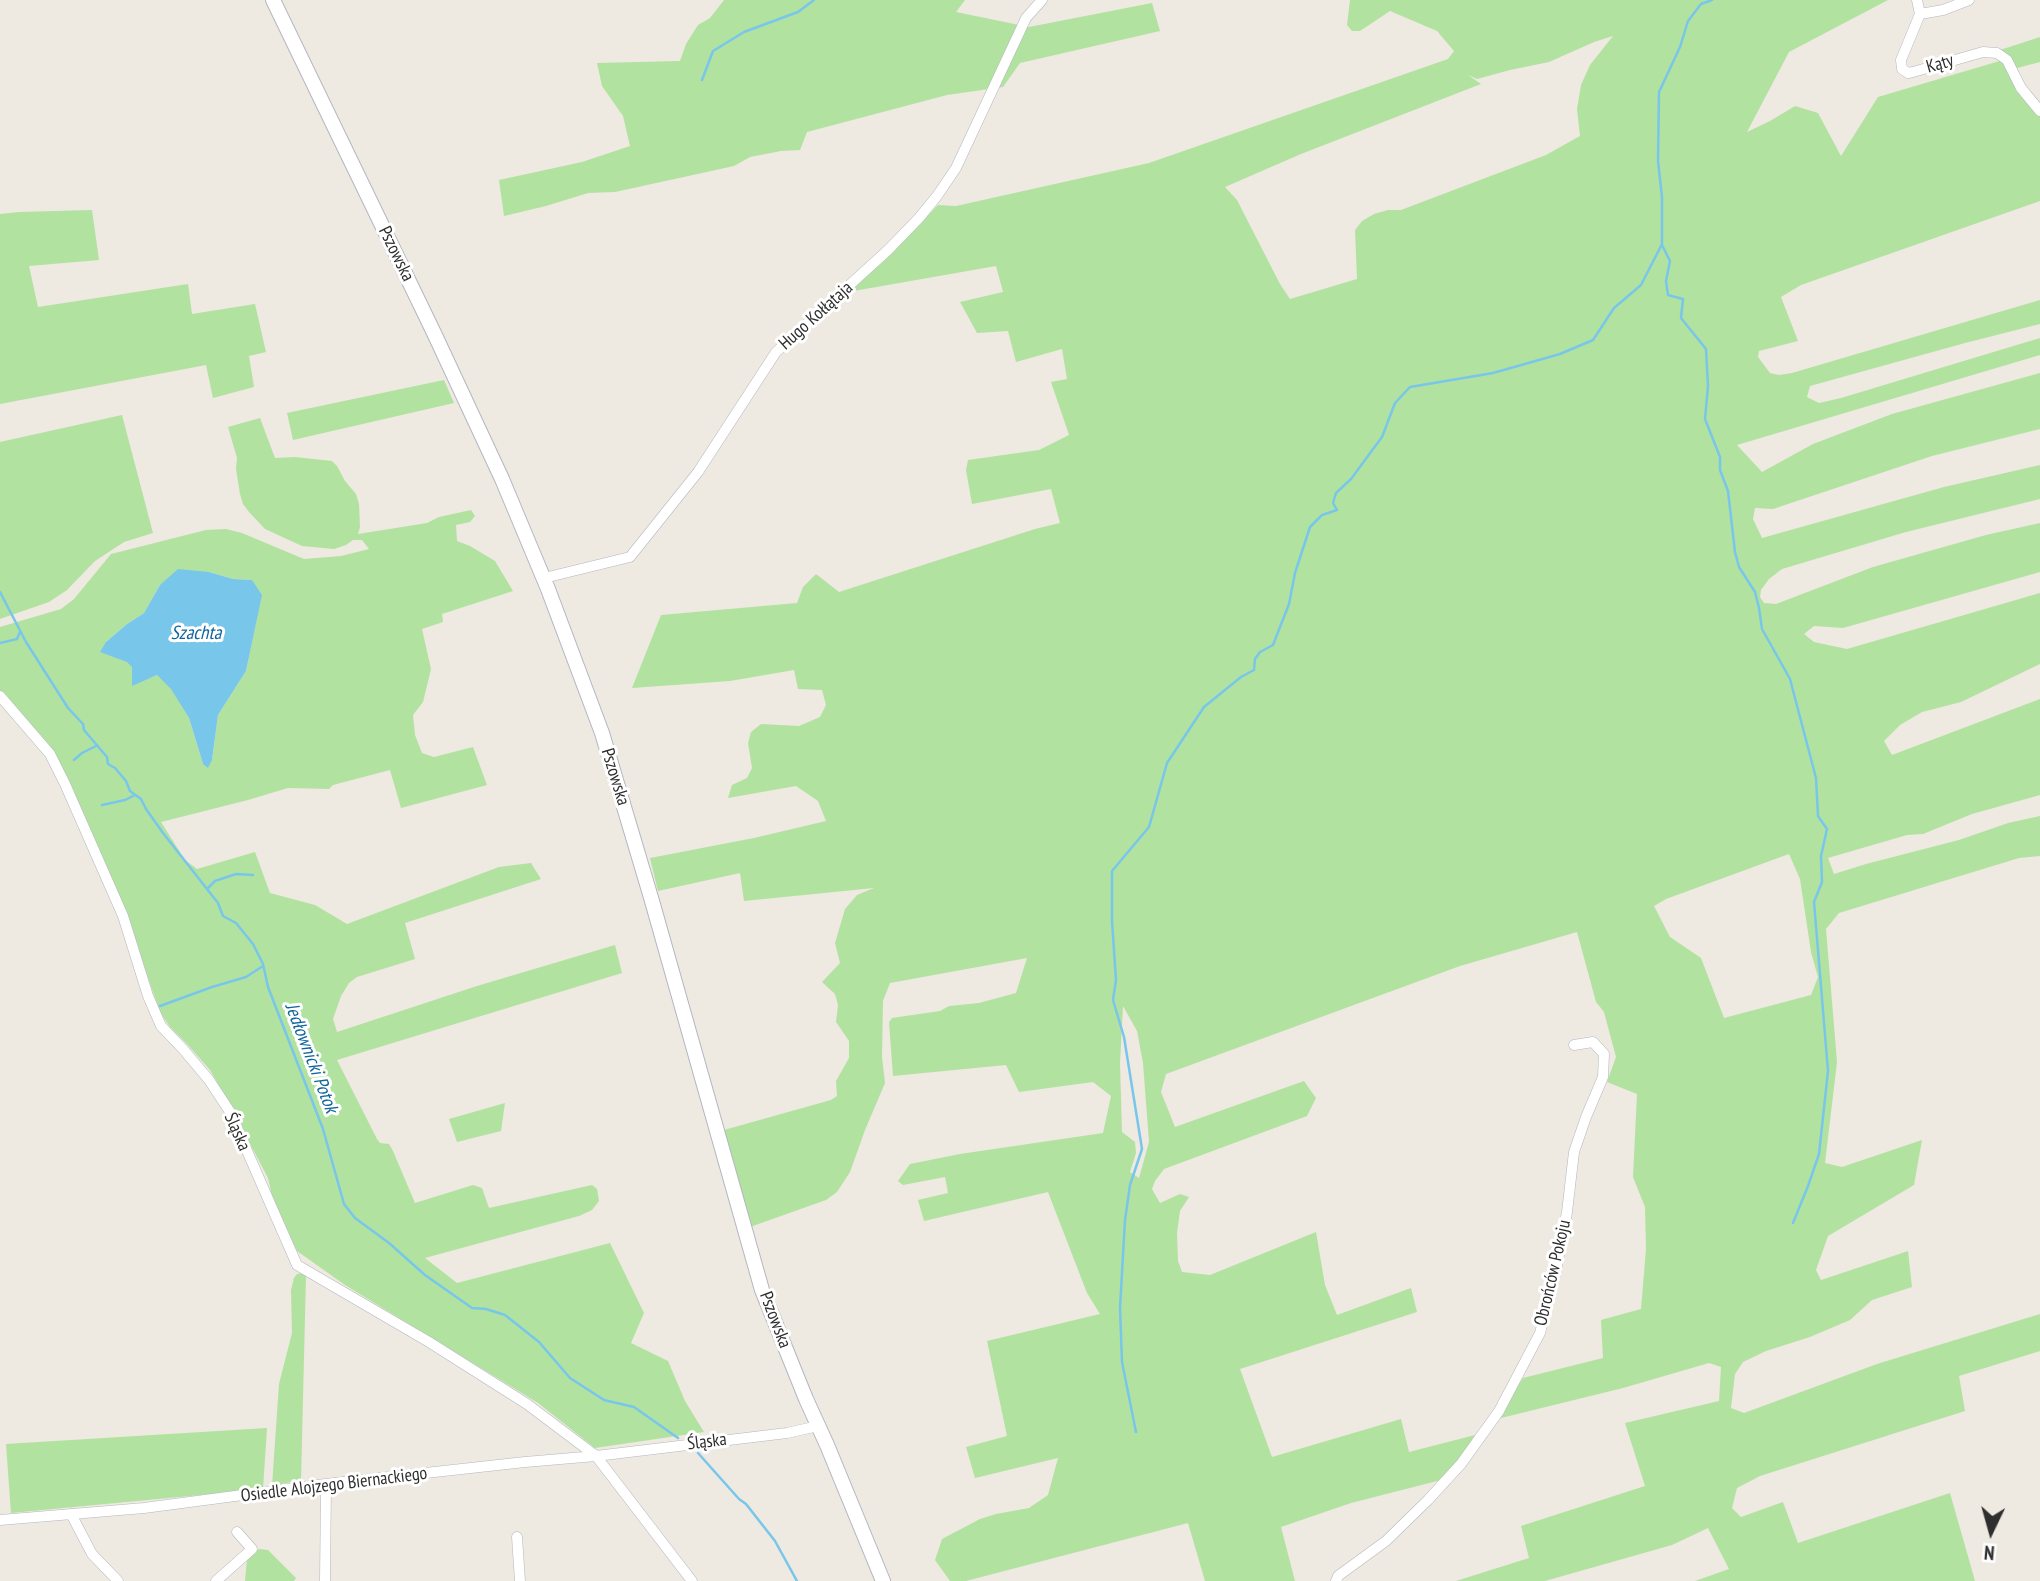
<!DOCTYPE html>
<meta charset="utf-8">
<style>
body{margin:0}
#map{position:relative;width:2040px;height:1581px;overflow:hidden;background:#eee9e1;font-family:"PT Sans Narrow",sans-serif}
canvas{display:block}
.north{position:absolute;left:1956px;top:1497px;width:70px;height:70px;-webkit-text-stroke:5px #fff;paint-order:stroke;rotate:185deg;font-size:19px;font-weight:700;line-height:28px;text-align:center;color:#2e2e2e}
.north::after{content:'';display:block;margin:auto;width:24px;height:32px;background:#2e2e2e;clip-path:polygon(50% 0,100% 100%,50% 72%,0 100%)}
</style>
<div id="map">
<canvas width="2040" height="1581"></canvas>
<div class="north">N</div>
</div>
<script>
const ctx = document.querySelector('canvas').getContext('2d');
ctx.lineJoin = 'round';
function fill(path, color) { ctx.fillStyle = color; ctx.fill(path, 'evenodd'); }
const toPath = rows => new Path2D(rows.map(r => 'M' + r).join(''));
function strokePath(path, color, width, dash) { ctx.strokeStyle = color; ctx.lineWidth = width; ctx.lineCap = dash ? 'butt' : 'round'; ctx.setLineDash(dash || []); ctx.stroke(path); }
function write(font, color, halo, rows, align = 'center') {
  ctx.font = font + ' "PT Sans Narrow",sans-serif'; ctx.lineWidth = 6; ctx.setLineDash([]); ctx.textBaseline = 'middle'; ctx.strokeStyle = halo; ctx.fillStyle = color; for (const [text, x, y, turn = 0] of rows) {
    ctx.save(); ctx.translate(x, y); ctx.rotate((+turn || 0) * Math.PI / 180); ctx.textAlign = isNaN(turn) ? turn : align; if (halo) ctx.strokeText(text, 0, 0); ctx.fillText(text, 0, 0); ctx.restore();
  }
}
fill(toPath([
 [724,0,965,0,956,12,1029,27,1152,3,1160,31,1020,63,1003,87,947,95,807,132,800,150,781,151,750,157,734,166,615,192,588,193,546,206,504,216,499,180,582,162,630,146,623,116,602,86,597,63,680,61,686,44,698,25,710,18],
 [1350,0,1888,0,1789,52,1747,132,1770,121,1795,106,1818,113,1841,156,1878,97,2003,60,2040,115,2040,201,1801,285,1781,297,1798,341,1759,351,1758,357,1770,373,1779,375,1792,373,2040,300,2040,324,1965,343,1810,386,1807,397,1819,403,1841,398,2040,338,2040,355,1737,445,1762,472,1813,444,1892,414,2040,373,2040,429,1932,456,1773,509,1755,508,1753,519,1762,538,1944,487,2040,465,2040,499,1906,532,1782,569,1769,579,1761,590,1760,597,1764,603,1776,604,1873,567,1986,535,2040,523,2040,572,1843,628,1814,626,1804,634,1814,642,1847,649,2040,593,2040,664,1961,702,1922,712,1900,725,1884,741,1892,755,2040,699,2040,795,1972,814,1923,834,1907,835,1828,858,1834,874,1866,864,1959,840,2008,823,2040,816,2040,856,2019,858,1839,913,1826,929,1837,1062,1825,1163,1842,1167,1922,1140,1914,1185,1828,1236,1816,1270,1821,1280,1908,1251,1912,1287,1872,1300,1850,1320,1810,1337,1766,1351,1743,1362,1735,1374,1731,1408,1744,1413,1877,1364,2040,1314,2040,1351,1959,1376,1965,1411,1760,1476,1737,1488,1732,1508,1741,1517,1783,1502,1798,1543,1950,1493,1975,1581,1695,1581,1729,1569,1708,1528,1672,1545,1545,1581,1456,1581,1529,1558,1521,1526,1645,1486,1625,1423,1719,1401,1721,1367,1709,1363,1623,1388,1497,1419,1523,1378,1603,1358,1601,1320,1641,1309,1646,1249,1645,1207,1633,1177,1637,1094,1607,1082,1616,1057,1604,1012,1596,1002,1577,932,1460,966,1166,1074,1161,1092,1175,1127,1304,1081,1316,1098,1307,1116,1164,1169,1155,1181,1152,1189,1160,1203,1180,1194,1189,1197,1180,1211,1177,1233,1178,1261,1182,1272,1210,1275,1316,1232,1325,1285,1337,1315,1411,1288,1417,1312,1240,1369,1272,1457,1401,1419,1409,1452,1475,1435,1460,1459,1441,1480,1351,1503,1281,1527,1295,1581,1205,1581,1188,1523,966,1581,950,1581,935,1560,942,1539,980,1519,996,1514,1029,1508,1048,1495,1058,1458,975,1478,966,1447,1007,1436,987,1341,1100,1314,1087,1293,1048,1192,924,1221,918,1200,948,1193,945,1177,903,1185,898,1181,910,1164,960,1154,1103,1133,1111,1096,1093,1082,1019,1092,1006,1065,893,1076,889,1022,892,1018,940,1011,949,1006,979,1003,1016,993,1027,958,890,983,883,1001,882,1057,885,1083,865,1130,850,1172,837,1192,826,1200,750,1227,724,1130,831,1100,837,1096,836,1081,849,1058,849,1041,836,1022,838,1005,835,994,822,982,840,963,835,943,845,909,857,895,874,888,744,901,740,873,658,891,650,858,754,838,826,821,818,801,796,786,728,798,732,785,747,778,752,768,748,743,751,732,761,724,799,726,820,717,826,705,822,690,798,689,794,670,730,681,632,688,661,615,797,603,803,587,816,574,839,592,1035,529,1060,523,1051,489,972,504,966,470,968,460,1039,450,1069,435,1051,382,1067,379,1062,349,1016,362,1008,331,977,333,960,302,1003,292,996,266,848,292,889,256,938,205,956,206,1149,163,1448,59,1454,51,1437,31,1390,11,1360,31,1352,31,1347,25],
 [1613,36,1590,65,1581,85,1577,109,1580,136,1546,155,1401,210,1388,210,1374,214,1362,221,1355,230,1357,279,1290,299,1280,284,1237,200,1225,187,1301,154,1481,84,1468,75,1477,79,1510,70,1549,62,1594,42],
 [1789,854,1800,879,1811,952,1818,977,1811,995,1724,1018,1701,958,1670,937,1654,906,1666,899],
 [1123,1006,1137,1031,1143,1063,1149,1142,1139,1178,1130,1172,1136,1153,1135,1142,1122,1132,1120,1063],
 [2040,37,2040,62,2017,68,2010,59,1997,51],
 [92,210,99,260,29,266,38,307,188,284,192,314,255,304,266,352,249,356,254,387,213,398,206,365,0,404,0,214,19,212],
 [444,380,454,403,293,440,287,413],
 [122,415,153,533,124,542,95,561,67,590,49,602,0,619,0,442],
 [260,418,275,458,295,457,332,461,337,466,345,481,356,494,359,504,360,527,358,534,427,523,439,517,471,510,475,516,470,522,456,525,457,541,470,546,495,561,513,591,442,614,443,622,422,629,431,669,423,702,413,715,415,735,422,753,434,757,473,747,487,785,401,808,390,770,333,785,329,789,288,788,248,800,161,822,185,860,197,869,255,852,270,893,315,905,347,924,499,867,531,863,541,879,405,923,415,959,357,977,349,983,341,996,333,1019,337,1032,477,986,615,945,622,973,337,1060,377,1139,380,1143,389,1144,393,1151,415,1203,473,1185,482,1188,489,1208,592,1185,597,1189,599,1201,592,1210,579,1216,425,1258,457,1283,610,1243,644,1313,631,1343,668,1361,685,1401,704,1432,595,1448,538,1403,345,1285,297,1251,273,1200,268,1178,226,1098,210,1070,187,1044,170,1027,160,1012,122,903,50,748,0,691,0,627,61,609,74,599,111,554,206,530,226,529,242,533,304,559,341,556,369,549,362,540,353,540,346,545,334,549,302,546,265,529,249,512,243,504,240,494,236,469,237,458,228,427],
 [209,572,233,579,252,580,256,622,246,671,218,715,212,760,203,764,189,718,172,689,157,675,147,679,106,642,127,624,144,613,160,585],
 [505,1103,501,1131,457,1142,449,1119],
 [304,1273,306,1276,301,1480,272,1486,279,1384,292,1333,291,1290,294,1278,297,1274],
 [267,1428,263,1489,11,1513,6,1444],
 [259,1549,268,1550,296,1578,294,1581,245,1581,247,1559]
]), '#b2e2a0');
fill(toPath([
 [178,569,209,572,233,579,252,580,262,595,246,671,218,715,212,760,208,768,203,764,189,718,171,689,157,675,132,686,132,667,127,662,100,652,106,642,127,624,144,613,160,585]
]), '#79c6eb');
strokePath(toPath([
 [702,80,713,51,744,32,798,12,814,0],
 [1662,245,1670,261,1666,281,1668,295,1683,299,1681,318,1706,349,1708,386,1705,419,1720,457,1720,470,1728,491,1735,552,1739,567,1755,592,1759,608,1762,629,1790,679,1816,778,1818,816,1827,829,1821,856,1822,882,1814,902,1828,1071,1819,1154,1808,1186,1793,1223],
 [0,592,26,642,68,708,83,724,84,730,107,757,108,764,115,768,126,781,130,791,141,799,146,809,163,833,218,903,223,916,236,923,253,944,263,964,268,987,323,1129,344,1204,355,1218,389,1243,425,1275,472,1308,486,1309,505,1315,539,1342,570,1378,604,1400,634,1407,678,1438],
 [0,643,17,639,20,632],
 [74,760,82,753,96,746],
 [102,805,125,800,135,795],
 [208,888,215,881,236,874,253,875],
 [160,1006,212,987,246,977,263,966],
 [1136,1432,1122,1362,1120,1308,1125,1220,1130,1185,1142,1149,1124,1037,1113,1000,1116,980,1112,921,1112,871,1149,827,1167,763,1204,707,1241,677,1254,670,1255,659,1260,652,1273,645,1289,604,1295,573,1310,527,1322,515,1337,510,1333,503,1336,493,1351,479,1382,437,1395,403,1410,387,1493,373,1560,354,1593,340,1614,308,1641,285,1662,244,1662,197,1658,161,1659,92,1680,47,1688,21,1701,4,1712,0],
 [698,1453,739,1499,746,1504,775,1541,797,1581]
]), '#79c6eb', 2.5);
const minor = toPath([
 [1917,0,1920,14,1943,10,1969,0],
 [1920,14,1901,60,1902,69,1908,73,1913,72,1983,52,1997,53,2007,60,2021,88,2040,111],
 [544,578,630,557,698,472,776,352,888,250,919,218,937,196,956,168,1026,18,1042,0],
 [0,696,50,754,65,784,123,916,148,996,161,1026,183,1049,209,1080,230,1112,297,1265,429,1342,527,1404,596,1456,692,1581],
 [71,1514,92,1554,118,1581],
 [0,1520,144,1508,326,1484,525,1462,596,1456,787,1433,818,1426],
 [517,1537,520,1581],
 [216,1581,252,1549,237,1532],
 [325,1581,326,1484],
 [1336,1581,1338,1576,1386,1541,1428,1500,1461,1464,1499,1411,1540,1333,1556,1271,1567,1212,1574,1152,1586,1117,1603,1077,1604,1054,1593,1042,1574,1045]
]);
const secondary = toPath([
 [273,0,434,333,502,479,548,589,602,733,652,901,762,1290,806,1399,827,1445,883,1581]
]);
strokePath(minor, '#b4b6c0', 11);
strokePath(secondary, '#b4b6c0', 16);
strokePath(minor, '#fff', 10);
strokePath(secondary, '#fff', 14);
write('18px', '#2e2e2e', '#fff', [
 ["Kąty",1940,64,-16],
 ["Pszowska",396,254,64],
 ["Hugo Kołłątaja",816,316,-42],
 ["Pszowska",615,777,73],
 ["Śląska",237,1132,66],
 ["Obrońców Pokoju",1553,1273,-77],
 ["Pszowska",775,1320,69],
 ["Śląska",707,1442,-7],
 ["Osiedle Alojzego Biernackiego",334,1485,-7]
]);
write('italic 19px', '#12649d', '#fff', [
 ["Szachta",196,634],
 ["Jedłownicki Potok",311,1058,69]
]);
</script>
